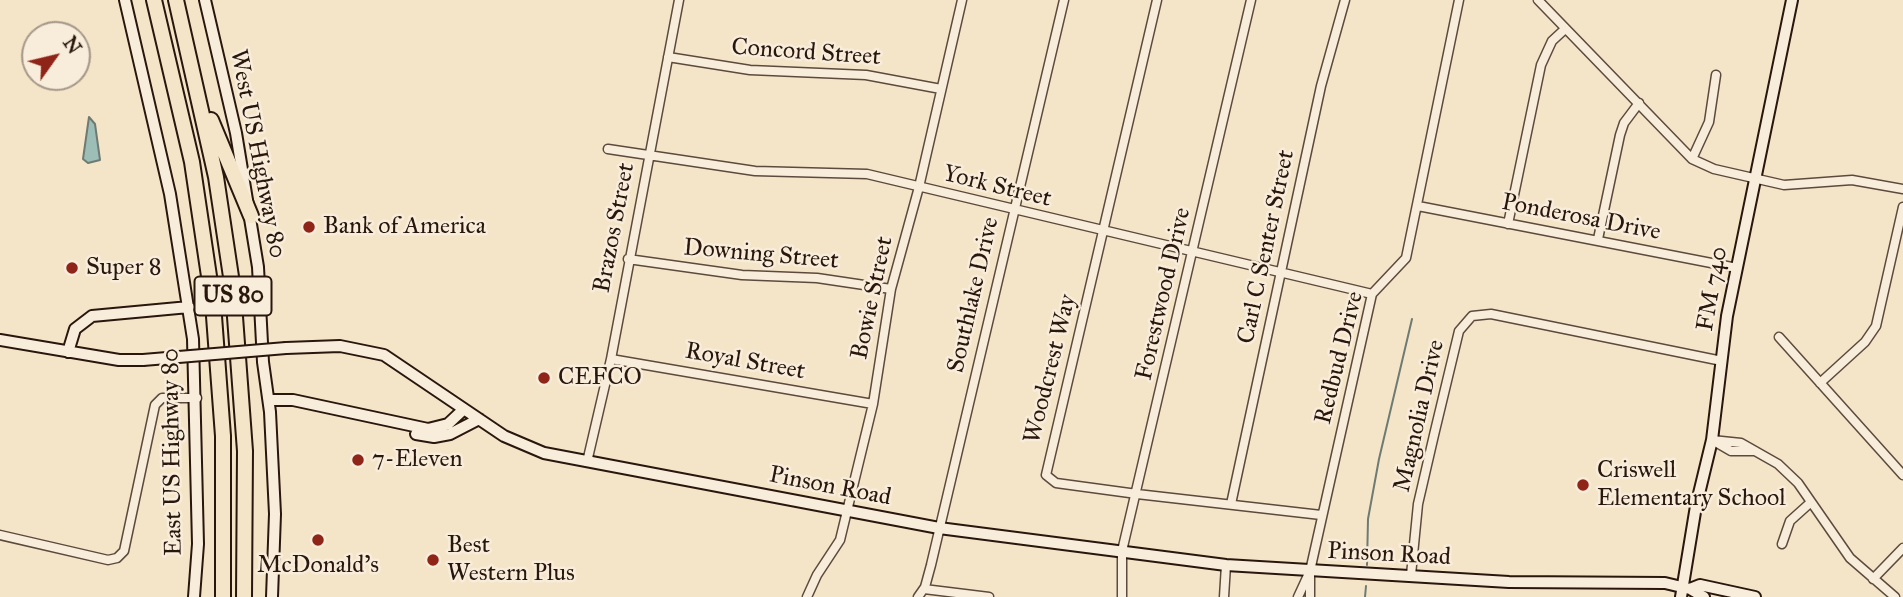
<!DOCTYPE html>
<style>
body{margin:0}
#map{position:relative;width:1903px;height:597px;overflow:hidden;background:#f4e4c8;font-family:"IM FELL Great Primer",serif}
canvas{display:block}
.north{position:absolute;left:21px;top:21px;width:70px;height:70px;box-sizing:border-box;background:#f8eddb;border:2px solid #a59789;border-radius:50%;rotate:56deg;font-size:19px;font-weight:700;line-height:28px;text-align:center;color:#29160d}
.north::after{content:'';display:block;margin:auto;width:24px;height:32px;background:#8f2418;clip-path:polygon(50% 0,100% 100%,50% 72%,0 100%)}
</style>
<div id="map">
<canvas width="1903" height="597"></canvas>
<div class="north">N</div>
</div>
<script>
const ctx = document.querySelector('canvas').getContext('2d');
ctx.lineJoin = 'round';
function fill(path, color) { ctx.fillStyle = color; ctx.fill(path, 'evenodd'); }
const toPath = rows => new Path2D(rows.map(r => 'M' + r).join(''));
function strokePath(path, color, width, dash) { ctx.strokeStyle = color; ctx.lineWidth = width; ctx.lineCap = dash ? 'butt' : 'round'; ctx.setLineDash(dash || []); ctx.stroke(path); }
function write(font, color, halo, rows, align = 'center') {
  ctx.font = font + ' "IM FELL Great Primer",serif'; ctx.lineWidth = 5; ctx.setLineDash([]); ctx.textBaseline = 'middle'; ctx.strokeStyle = halo; ctx.fillStyle = color; for (const [text, x, y, turn = 0] of rows) {
    ctx.save(); ctx.translate(x, y); ctx.rotate((+turn || 0) * Math.PI / 180); ctx.textAlign = isNaN(turn) ? turn : align; if (halo) ctx.strokeText(text, 0, 0); ctx.fillText(text, 0, 0); ctx.restore();
  }
}
const water = toPath([
 [89,117,95,124,100,160,88,163,83,159,89,117]
]);
fill(water, '#9cbeb7');
strokePath(water, '#6e7b73', 2);
strokePath(toPath([
 [1367,565,1368,519,1379,459,1412,319],
 [1365,597,1366,586]
]), '#6e7b73', 2);
const street = toPath([
 [1157,0,1046,475,1056,483,1137,494,1321,515],
 [1538,0,1692,159,1714,169,1784,185,1852,180,1903,189],
 [668,57,750,70,866,75,941,89],
 [608,149,755,171,867,174,1372,294],
 [1692,159,1709,122,1716,75],
 [1418,206,1737,268],
 [1508,224,1541,65,1552,41,1565,29],
 [1598,239,1620,135,1624,123,1639,103],
 [628,259,742,275,817,278,891,289],
 [1779,337,1903,475],
 [611,359,873,404],
 [1820,383,1865,342,1876,326,1903,207],
 [1712,440,1741,443,1778,464,1798,483,1850,558,1895,597],
 [1712,440,1731,451,1755,451],
 [587,462,611,359,679,0],
 [1231,504,1321,86,1345,0],
 [0,535,108,560,117,558,124,551,155,405,162,398,197,398],
 [1782,544,1790,521,1810,503],
 [1411,575,1418,504,1434,435,1459,331,1472,316,1491,314,1722,361],
 [1873,579,1903,548],
 [924,589,989,597],
 [807,597,817,575,840,540,873,404,891,289,919,187,962,0],
 [918,597,925,587,931,565,1064,0],
 [1122,597,1122,551,1251,0],
 [1224,597,1226,565],
 [1298,597,1310,571],
 [1310,597,1310,571,1372,294,1406,258,1459,0]
]);
const secondary = toPath([
 [125,0,170,194,193,339,198,544,194,597],
 [205,0,236,133,258,267,263,362,270,412,275,514,272,597],
 [0,340,119,360,143,360],
 [286,348,340,346,384,355,504,436,544,453,939,528,1226,565,1509,582,1665,583,1690,589,1704,597],
 [68,352,75,329,92,316,189,307],
 [269,400,293,400,428,429,448,424,464,409],
 [416,434,434,437,450,434,479,419],
 [1690,589,1700,585,1755,597],
 [1681,597,1696,506,1712,440,1727,316,1792,0]
]);
const highway = toPath([
 [154,0,192,162,213,303,223,436,223,597],
 [176,0,216,177,233,290,245,451,244,597],
 [211,120,251,216]
]);
strokePath(street, '#5c4a3c', 11);
strokePath(secondary, '#29160d', 14);
strokePath(highway, '#29160d', 18);
strokePath(street, '#f8eddb', 8);
strokePath(secondary, '#f8eddb', 10);
strokePath(highway, '#f4e4c8', 14);
const secondaryBridge = toPath([
 [143,360,286,348]
]);
strokePath(secondaryBridge, '#29160d', 14, []);
strokePath(secondaryBridge, '#f8eddb', 10);
for (const [x, y, r, color] of [
 [309,227,7,"#8f2418"],
 [72,268,7,"#8f2418"],
 [544,378,7,"#8f2418"],
 [358,460,7,"#8f2418"],
 [1583,485,7,"#8f2418"],
 [318,540,7,"#8f2418"],
 [433,560,7,"#8f2418"]
]) { const dot = new Path2D(); dot.arc(x, y, r, 0, 2 * Math.PI); ctx.fillStyle = color; ctx.fill(dot); strokePath(dot, '#f8eddb', 2.5); }
for (const [x, y, w] of [
 [233,296,77]
]) { const box = new Path2D(); box.roundRect(x - w / 2, y - 19.5, w, 39, 5); ctx.fillStyle = '#f8eddb'; ctx.fill(box); strokePath(box, '#29160d', 2); }
write('bold 23px', '#29160d', null, [
 ["US 80",233,296]
]);
write('24px', '#29160d', '#f8eddb', [
 ["Concord Street",806,53,4],
 ["West US Highway 80",257,154,79],
 ["York Street",997,187,14],
 ["Ponderosa Drive",1581,218,11],
 ["Brazos Street",615,228,-79],
 ["Carl C Senter Street",1267,247,-78],
 ["Downing Street",761,255,5],
 ["FM 740",1713,289,-80],
 ["Forestwood Drive",1164,294,-77],
 ["Southlake Drive",974,295,-77],
 ["Bowie Street",873,298,-78],
 ["Redbud Drive",1340,358,-76],
 ["Royal Street",745,362,10],
 ["Woodcrest Way",1051,369,-76],
 ["Magnolia Drive",1420,416,-77],
 ["East US Highway 80",173,452,-91],
 ["Pinson Road",830,487,11],
 ["Pinson Road",1389,555,3]
]);
write('24px', '#29160d', '#f8eddb', [
 ["Bank of America",323,227],
 ["Super 8",86,268],
 ["CEFCO",558,378],
 ["7-Eleven",372,460],
 ["Criswell",1597,471],
 ["Elementary School",1597,499],
 ["Best",447,546],
 ["Western Plus",447,574],
 ["McDonald's",318,566,"center"]
], 'left');
</script>
